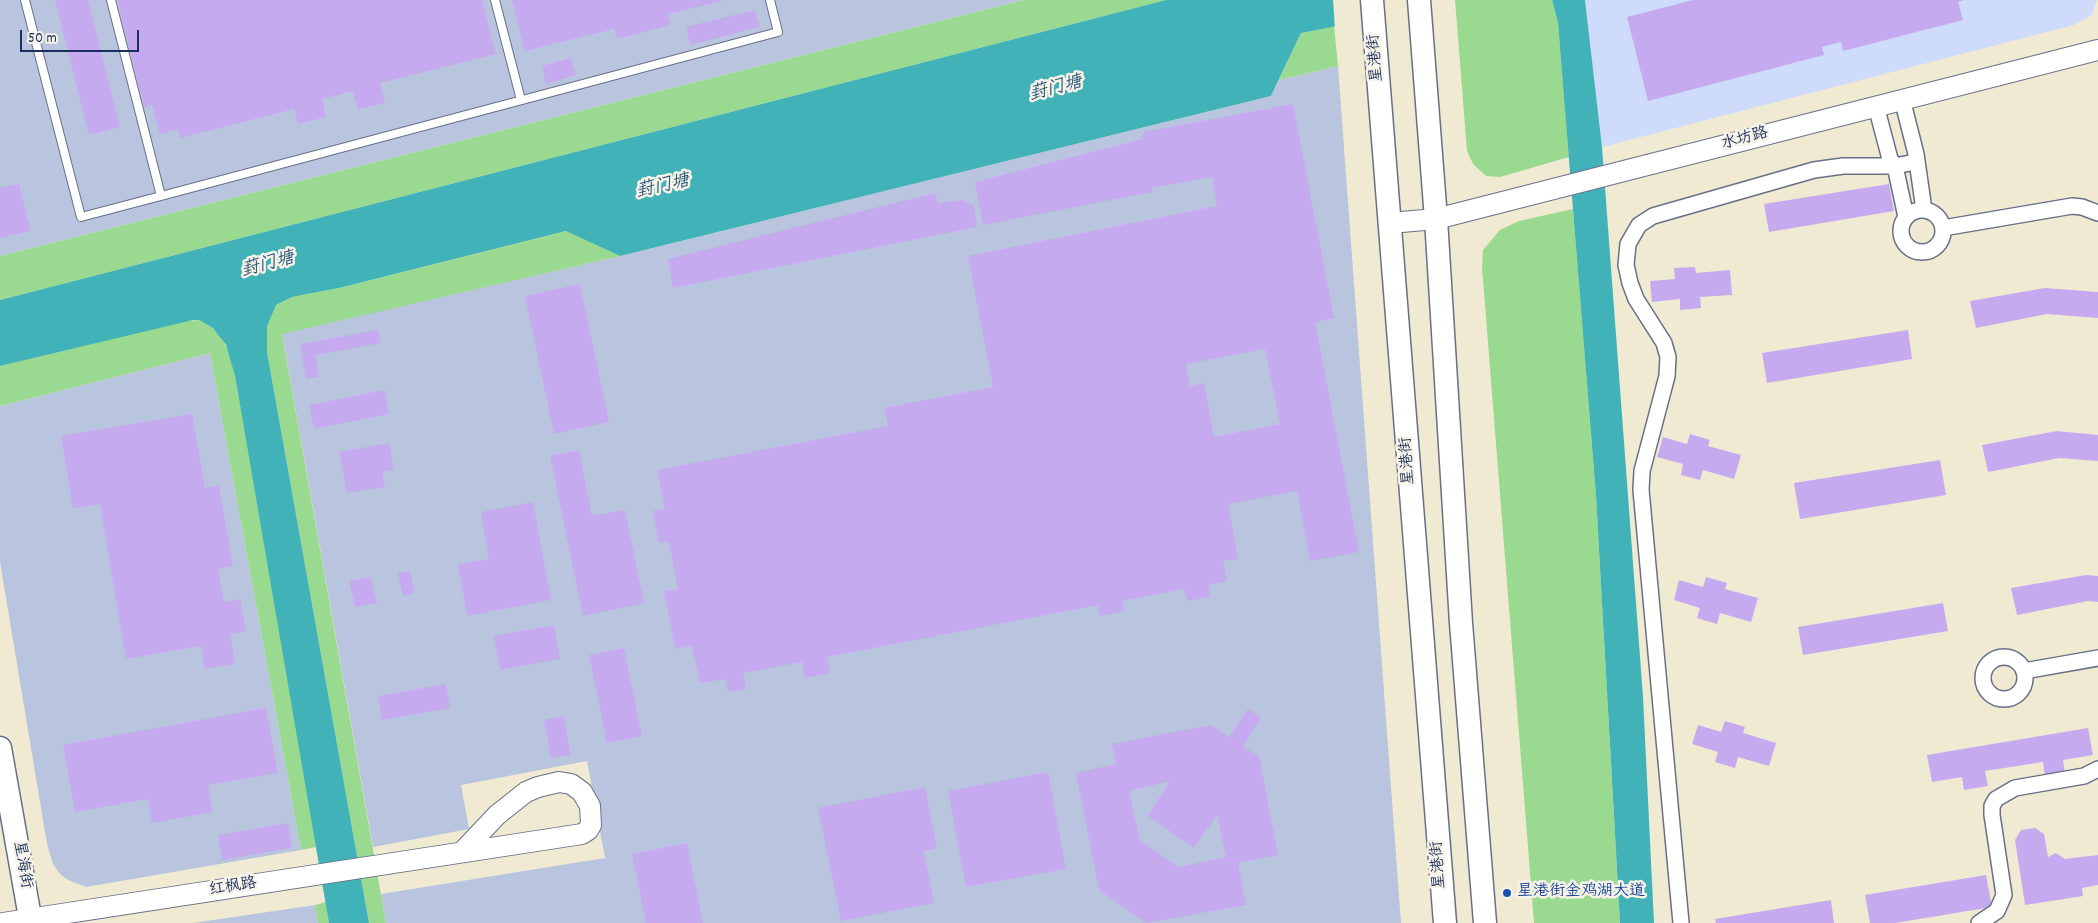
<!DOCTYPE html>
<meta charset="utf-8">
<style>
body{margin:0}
#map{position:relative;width:2098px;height:923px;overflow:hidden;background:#f0ead3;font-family:Dekko,sans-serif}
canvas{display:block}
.scale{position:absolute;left:20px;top:30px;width:119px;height:22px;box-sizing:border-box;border:2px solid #1b2f5e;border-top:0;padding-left:6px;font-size:15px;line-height:18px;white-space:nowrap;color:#1b2f5e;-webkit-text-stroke:4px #f7f3e8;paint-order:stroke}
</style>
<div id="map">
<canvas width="2098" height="923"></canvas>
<div class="scale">50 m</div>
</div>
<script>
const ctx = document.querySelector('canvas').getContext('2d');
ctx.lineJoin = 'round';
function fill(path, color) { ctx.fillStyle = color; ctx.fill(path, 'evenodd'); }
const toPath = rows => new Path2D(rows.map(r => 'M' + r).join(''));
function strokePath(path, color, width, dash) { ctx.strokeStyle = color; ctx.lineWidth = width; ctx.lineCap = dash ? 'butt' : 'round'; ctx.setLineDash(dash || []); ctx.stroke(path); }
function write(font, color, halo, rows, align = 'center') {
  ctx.font = font + ' Dekko,"LXGW WenKai TC",sans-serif'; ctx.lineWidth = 5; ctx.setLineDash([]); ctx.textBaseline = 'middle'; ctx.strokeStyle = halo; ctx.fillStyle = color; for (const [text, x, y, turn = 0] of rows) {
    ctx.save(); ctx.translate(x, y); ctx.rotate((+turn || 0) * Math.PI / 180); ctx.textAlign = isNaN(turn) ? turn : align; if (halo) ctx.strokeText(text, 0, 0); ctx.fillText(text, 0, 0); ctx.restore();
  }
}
fill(toPath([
 [1585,0,2097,0,2092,15,2074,25,1602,147]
]), '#cedbfa');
fill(toPath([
 [0,0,1024,0,0,256],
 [1338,66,1401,923,386,923,381,894,605,858,587,761,461,785,469,829,373,847,282,333,620,256,1271,96,1279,80],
 [210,353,301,850,86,887,68,880,60,874,53,864,47,844,0,562,0,406],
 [315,905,318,923,193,923]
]), '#b9c5de');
fill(toPath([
 [1024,0,1166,0,0,300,0,256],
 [1455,0,1552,0,1558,23,1569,157,1500,177,1486,176,1473,164,1467,151],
 [1334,26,1338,66,1279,80,1301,33],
 [1573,209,1596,496,1620,923,1534,923,1482,267,1483,250,1500,230,1519,221],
 [567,231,620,256,282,334,386,923,369,923,267,352,267,326,269,316,276,305,292,297,339,288],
 [199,320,213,328,220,336,229,352,235,376,317,847,301,850,210,353,0,406,0,366,184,321],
 [326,902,329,923,318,923,315,905]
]), '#9ada90');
fill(toPath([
 [1166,0,1437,0,1378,18,1301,33,1271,96,620,256,566,231,339,288,292,297,276,305,267,326,267,352,369,923,329,923,235,376,226,345,213,328,199,320,193,320,0,366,0,300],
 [1552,0,1585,0,1602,147,1643,697,1654,923,1620,923,1596,496,1558,23]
]), '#42b2b9');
fill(toPath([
 [1333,0,1440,0,1379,20,1335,29]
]), '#f0ead3');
fill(toPath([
 [55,0,88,0,120,127,89,135],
 [117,0,482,0,496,54,380,83,385,103,358,109,353,91,322,99,326,117,298,124,294,109,180,138,178,130,160,134,152,105,144,107],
 [512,0,722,0,722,1,668,14,671,25,617,39,614,29,525,51],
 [1693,0,1964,0,1958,2,1963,20,1843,51,1841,42,1822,47,1824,55,1648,101,1627,17],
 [755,10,760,27,690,45,686,27],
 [571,58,576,75,546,84,542,66],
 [1293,104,1334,318,1315,322,1359,552,1310,561,1297,491,1228,504,1238,559,1223,561,1227,581,1208,585,1210,597,1187,601,1184,589,1122,601,1124,611,1100,616,1098,605,827,657,830,673,805,678,802,662,743,673,746,689,728,692,725,679,700,683,692,646,675,649,664,591,678,589,669,542,659,543,653,511,665,509,657,470,888,426,884,408,993,387,968,256,1217,206,1212,177,1152,188,1152,192,983,225,975,182,1143,139,1143,132],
 [1265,349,1280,424,1214,437,1204,383,1190,386,1186,364],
 [19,184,31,231,0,238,0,188],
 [1889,184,1894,211,1769,232,1764,204],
 [935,193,938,203,963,200,974,205,977,227,673,288,668,259],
 [1695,267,1696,273,1730,270,1732,295,1700,297,1701,308,1680,310,1680,299,1652,302,1650,281,1675,279,1674,268],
 [580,284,609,422,554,434,525,296],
 [2045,288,2098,292,2098,318,2047,314,1976,328,1970,301],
 [378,330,381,343,315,355,319,377,306,379,300,344],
 [1908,330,1912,359,1767,383,1762,353],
 [385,390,389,414,314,429,309,405],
 [192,414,205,488,219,485,233,566,218,569,224,602,240,599,246,631,230,634,235,664,205,669,201,646,126,659,100,504,73,509,61,436],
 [2057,431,2098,435,2098,461,2059,458,1988,472,1982,445],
 [1690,434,1710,440,1708,446,1741,455,1734,479,1703,470,1700,480,1681,475,1683,464,1657,457,1663,437,1687,444],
 [389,443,394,470,382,472,385,487,347,493,339,452],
 [579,450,592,516,625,510,644,603,583,616,550,456],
 [1940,460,1946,495,1800,519,1794,483],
 [533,502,551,600,467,616,458,564,489,559,481,512],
 [410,571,414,593,403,596,398,573],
 [2086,575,2098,576,2098,602,2088,601,2017,615,2011,588],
 [371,577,377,603,355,607,349,581],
 [1706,577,1727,583,1725,589,1758,598,1751,622,1720,613,1717,624,1697,618,1700,608,1674,600,1679,580,1703,587],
 [1943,603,1948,631,1803,655,1798,627],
 [554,625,560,659,500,670,494,636],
 [624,648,642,736,607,743,589,655],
 [446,684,450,708,382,720,378,696],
 [266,708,278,773,208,785,213,812,152,823,148,799,75,812,63,745],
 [1248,709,1261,717,1243,746,1259,756,1278,855,1238,863,1246,905,1146,923,1099,890,1076,773,1116,764,1112,744,1211,725,1229,737],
 [1170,781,1148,816,1194,848,1217,815,1226,857,1178,867,1140,840,1129,791],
 [564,716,570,755,551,758,544,720],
 [1725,721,1745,727,1743,733,1776,743,1769,766,1738,757,1735,768,1715,762,1718,752,1692,744,1698,725,1721,732],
 [2088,728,2093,755,2063,760,2065,773,2045,777,2043,762,1985,771,1988,786,1964,790,1962,777,1932,782,1927,755],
 [1048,772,1066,869,966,887,948,791],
 [925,787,937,848,924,851,934,903,841,921,818,808],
 [288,823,292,848,222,860,218,835],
 [2035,828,2044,834,2048,857,2056,853,2065,859,2098,855,2098,885,2082,888,2083,896,2025,905,2015,840,2021,830],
 [687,843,703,923,646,923,632,854],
 [1986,875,1992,907,1895,923,1870,923,1865,895],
 [1831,900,1834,923,1716,923,1715,919]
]), '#c6aaf0');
const lane = toPath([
 [25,0,81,217,161,196],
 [111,0,161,196,778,32,770,0],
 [495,0,521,100]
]);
const street = toPath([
 [1902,99,1916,154,1924,210],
 [1876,106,1890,159,1895,166,1906,217],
 '1901 231a21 21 0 1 1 42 0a21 21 0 1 1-42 0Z',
 [1943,228,2072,206,2082,207,2098,213],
 '1983 678a21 21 0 1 1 42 0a21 21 0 1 1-42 0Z',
 [2024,671,2098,658],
 [1681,923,1641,490,1642,471,1667,376,1668,357,1664,343,1636,299,1630,283,1626,265,1628,244,1639,225,1653,216,1814,170,1843,166,1895,166,1915,162],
 [1979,923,1997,911,2004,895,1992,815,1992,806,1996,799,2015,788,2084,776,2098,769]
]);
const secondary = toPath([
 [1390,223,1436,219,2098,50],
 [3,923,582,834,588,830,591,825,590,806,582,792,571,784,559,782,538,787,526,792,497,815,463,851]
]);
const primary = toPath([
 [1372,0,1445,923],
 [1419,0,1436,219,1461,623,1485,923],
 [0,748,31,923]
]);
strokePath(lane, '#667087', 10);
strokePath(street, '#667087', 18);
strokePath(secondary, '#667087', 22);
strokePath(primary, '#667087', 25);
strokePath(lane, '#fff', 8);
strokePath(street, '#fff', 15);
strokePath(secondary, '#fff', 20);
strokePath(primary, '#fff', 22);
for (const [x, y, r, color] of [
 [1507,893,5,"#1a4fb4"]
]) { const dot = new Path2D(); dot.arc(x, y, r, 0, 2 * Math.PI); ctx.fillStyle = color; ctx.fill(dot); strokePath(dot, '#f7f3e8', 2); }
write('16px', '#1b2f5e', '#f7f3e8', [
 ["星港街",1377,58,-95],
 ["水坊路",1745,140,-15],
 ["星港街",1409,461,-94],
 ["星海街",21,865,80],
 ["星港街",1440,865,-94],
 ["红枫路",233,888,-9]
]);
write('16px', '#164399', '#f7f3e8', [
 ["星港街金鸡湖大道",1517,893]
], 'left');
write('italic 18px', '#275679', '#f7f3e8', [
 ["葑门塘",1056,90,-14],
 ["葑门塘",663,188,-12],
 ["葑门塘",268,266,-14]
]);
</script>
